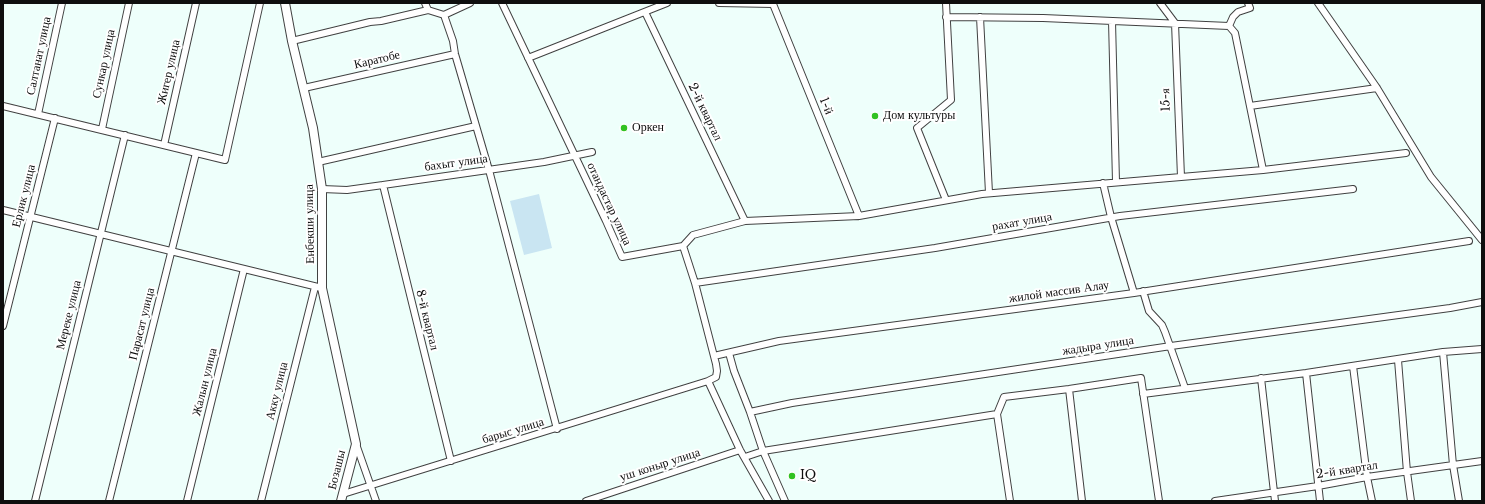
<!DOCTYPE html>
<meta charset="utf-8">
<style>
body{margin:0}
#map{position:relative;width:1485px;height:504px;overflow:hidden;background:#eefffb;font-family:"Libre Baskerville",serif}
canvas{display:block}
.frame{position:absolute;inset:0;border:4px solid #0e0e0e;pointer-events:none}
</style>
<div id="map">
<canvas width="1485" height="504"></canvas>
<div class="frame"></div>
</div>
<script>
const ctx = document.querySelector('canvas').getContext('2d');
ctx.lineJoin = 'round';
function fill(path, color) { ctx.fillStyle = color; ctx.fill(path, 'evenodd'); }
const toPath = rows => new Path2D(rows.map(r => 'M' + r).join(''));
function strokePath(path, color, width, dash) { ctx.strokeStyle = color; ctx.lineWidth = width; ctx.lineCap = dash ? 'butt' : 'round'; ctx.setLineDash(dash || []); ctx.stroke(path); }
function write(font, color, halo, rows, align = 'center') {
  ctx.font = font + ' "Libre Baskerville",serif'; ctx.lineWidth = 4; ctx.setLineDash([]); ctx.textBaseline = 'middle'; ctx.strokeStyle = halo; ctx.fillStyle = color; for (const [text, x, y, turn = 0] of rows) {
    ctx.save(); ctx.translate(x, y); ctx.rotate((+turn || 0) * Math.PI / 180); ctx.textAlign = isNaN(turn) ? turn : align; if (halo) ctx.strokeText(text, 0, 0); ctx.fillText(text, 0, 0); ctx.restore();
  }
}
fill(toPath([
 [539,194,552,248,524,255,510,201]
]), '#c9e5f2');
const minor = toPath([
 [425,3,428,10,444,15,470,3],
 [502,3,606,221,622,257,683,246,695,283,716,364,717,371,716,377,708,381],
 [719,3,773,4,859,216],
 [946,3,951,100,917,128,946,200],
 [1160,3,1175,23],
 [1318,3,1377,88,1431,177,1482,240],
 [645,12,745,221],
 [444,15,453,41,455,54,489,170,557,429],
 [946,17,1043,18,1229,26,1235,33,1263,170],
 [980,17,989,193],
 [1112,21,1116,182],
 [1175,23,1181,177],
 [1229,26,1233,17,1238,12,1250,8,1248,3],
 [292,41,370,22,381,21,428,10],
 [528,58,667,3],
 [304,88,455,54],
 [3,106,225,160,260,3],
 [1250,106,1377,88],
 [38,114,62,3],
 [102,129,129,3],
 [164,145,196,3],
 [318,162,476,126],
 [1103,183,1111,217,1134,293],
 [383,185,451,461],
 [322,189,347,190,383,185,544,162,592,152],
 [3,210,322,288],
 [683,246,693,235,745,221,859,216,982,194,1263,170,1406,153],
 [695,283,935,248,1120,216,1353,189],
 [1143,291,1149,311,1162,325,1165,332,1185,388],
 [3,326,55,118],
 [1443,352,1453,465,1459,501],
 [729,353,734,371,750,412,792,403,1171,346,1450,308,1482,302],
 [714,356,779,341,1134,293,1469,241],
 [1398,360,1407,472,1411,501],
 [1353,366,1367,477,1372,501],
 [1306,373,1320,501],
 [1261,378,1275,501],
 [1069,389,1082,501],
 [1143,394,1306,373,1443,352,1482,349],
 [750,412,763,451,785,501],
 [997,414,1010,501],
 [356,444,376,501],
 [745,457,763,451,997,414,1004,397,1069,389,1141,378,1159,501],
 [343,494,708,381,740,450,769,501],
 [35,501,125,135],
 [109,501,196,153],
 [187,501,244,269],
 [261,501,315,287],
 [586,501,740,450],
 [1215,501,1318,486,1367,477,1482,461]
]);
const tertiary = toPath([
 [285,3,292,41,313,128,322,189,322,288,356,444,341,501]
]);
strokePath(minor, '#414141', 8);
strokePath(tertiary, '#414141', 10);
strokePath(minor, '#fff', 6);
strokePath(tertiary, '#fff', 8);
for (const [x, y, r, color] of [
 [875,116,4,"#31c221"],
 [624,128,4,"#31c221"],
 [792,476,4,"#31c221"]
]) { const dot = new Path2D(); dot.arc(x, y, r, 0, 2 * Math.PI); ctx.fillStyle = color; ctx.fill(dot); strokePath(dot, '#fff', 1.5); }
write('12px', '#0e0e0e', '#fff', [
 ["Салтанат улица",39,56,-78],
 ["Каратобе",377,60,-13],
 ["Сункар улица",104,64,-78],
 ["Жигер улица",169,72,-77],
 ["15-я",1166,100,-92],
 ["1-й",826,106,68],
 ["2-й квартал",705,112,64],
 ["бахыт улица",456,163,-8],
 ["Ерлик улица",24,196,-76],
 ["отандастар улица",609,204,65],
 ["рахат улица",1022,222,-10],
 ["Енбекши улица",310,224,-91],
 ["жилой массив Алау",1059,292,-8],
 ["Мереке улица",69,315,-76],
 ["8-й квартал",427,320,76],
 ["Парасат улица",142,324,-76],
 ["жадыра улица",1098,346,-9],
 ["Жалын улица",205,382,-76],
 ["Акку улица",277,391,-76],
 ["барыс улица",513,431,-17],
 ["уш коныр улица",660,465,-18],
 ["Бозашы",337,470,-76],
 ["2-й квартал",1347,470,-9]
]);
write('12px', '#0e0e0e', '#fff', [
 ["Дом культуры",883,116],
 ["Оркен",632,128],
 ["IQ",800,476]
], 'left');
</script>
